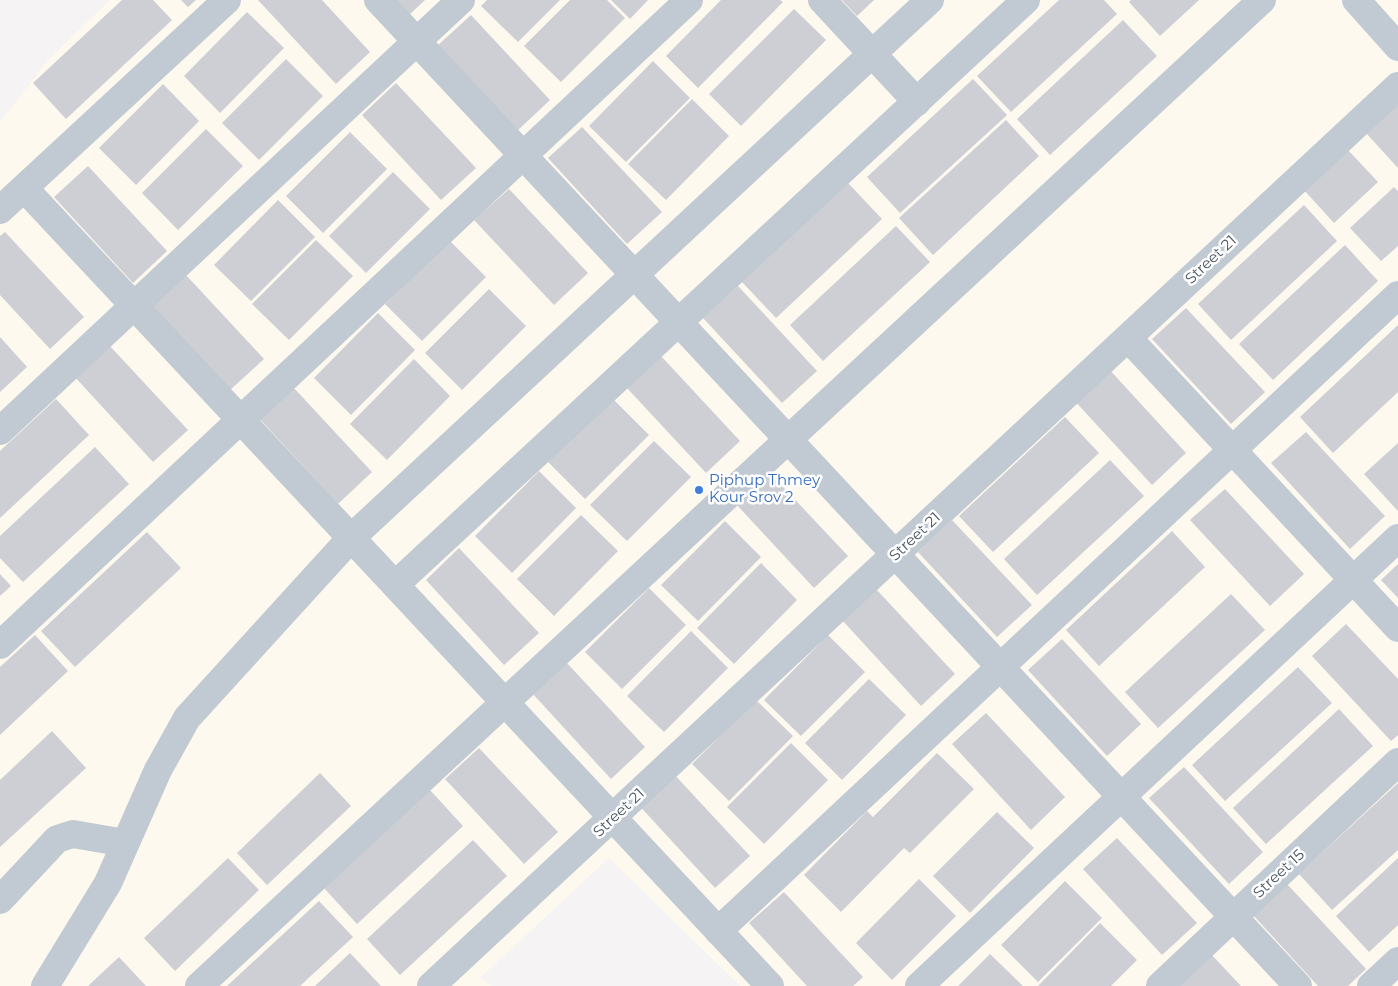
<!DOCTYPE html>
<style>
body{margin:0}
canvas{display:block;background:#f5f3f3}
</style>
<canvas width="1398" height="986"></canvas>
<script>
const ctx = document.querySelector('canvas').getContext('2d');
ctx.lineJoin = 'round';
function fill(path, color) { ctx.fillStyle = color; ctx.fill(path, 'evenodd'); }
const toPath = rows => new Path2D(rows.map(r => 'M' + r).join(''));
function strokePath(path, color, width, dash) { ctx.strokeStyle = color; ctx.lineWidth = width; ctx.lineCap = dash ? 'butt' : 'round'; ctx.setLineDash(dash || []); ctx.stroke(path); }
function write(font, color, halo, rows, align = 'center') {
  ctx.font = font + ' Montserrat,sans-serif'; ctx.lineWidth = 5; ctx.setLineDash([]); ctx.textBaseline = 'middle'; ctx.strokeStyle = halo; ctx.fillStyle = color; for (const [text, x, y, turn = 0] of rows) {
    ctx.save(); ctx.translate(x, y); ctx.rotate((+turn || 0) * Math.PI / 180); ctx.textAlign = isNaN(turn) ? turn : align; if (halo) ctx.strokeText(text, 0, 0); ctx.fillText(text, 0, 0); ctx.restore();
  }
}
fill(toPath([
 [110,0,1398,0,1398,986,740,986,609,858,480,978,492,986,0,986,0,122,48,60]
]), '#fdf9ef');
fill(toPath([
 [122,0,153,0,172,20,66,119,33,83],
 [181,0,196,0,188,7],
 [258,0,322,0,370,52,336,84],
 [395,0,425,0,409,15],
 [487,0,560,0,518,42,481,6],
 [570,0,607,0,625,18,561,82,524,46],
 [611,0,648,0,630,19],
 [721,0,780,0,783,2,698,88,666,56],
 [842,0,874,0,857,16],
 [1059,0,1104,0,1117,14,1011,112,977,76],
 [1131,0,1199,0,1160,36,1129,2],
 [794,9,826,40,741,126,709,94],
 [247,12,284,48,220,113,184,76],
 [471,15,550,100,516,132,436,47],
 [1123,20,1157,56,1050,155,1017,119],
 [286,59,323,96,259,160,222,123],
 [653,61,690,98,626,162,589,126],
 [973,79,1007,115,900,213,867,177],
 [396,83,476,168,441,200,362,115],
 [163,84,199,121,136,185,99,148],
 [692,99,729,136,666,200,628,164],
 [1398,104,1398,168,1366,133],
 [1006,120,1039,156,933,255,899,218],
 [582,127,662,212,627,244,548,158],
 [206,129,243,166,178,230,142,193],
 [350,132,387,169,323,233,286,196],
 [1347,149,1378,182,1334,223,1303,189],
 [88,166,167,251,133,283,54,197],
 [393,172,430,209,366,273,329,236],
 [848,183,882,219,776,318,742,282],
 [1394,187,1398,191,1398,246,1381,261,1350,228],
 [509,189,588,273,554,305,474,220],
 [278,200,315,237,251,301,214,265],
 [1304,205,1337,241,1231,340,1198,304],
 [896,226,930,262,823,361,790,325],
 [5,232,84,317,50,349,0,295,0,236],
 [316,240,353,276,289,340,252,304],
 [449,240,486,277,422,341,385,304],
 [1345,245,1378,281,1273,380,1239,344],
 [185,274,264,359,229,391,150,305],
 [738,286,817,371,782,403,703,318],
 [489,289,526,326,462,390,425,353],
 [1186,308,1265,392,1231,424,1152,339],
 [378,313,415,350,351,415,314,378],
 [1398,325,1398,392,1333,453,1300,417],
 [0,337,27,367,0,392],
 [109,345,188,430,153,462,74,376],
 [661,356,740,441,706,473,627,388],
 [414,359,450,396,387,460,350,424],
 [1107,367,1186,453,1152,485,1073,399],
 [293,387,372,472,338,504,259,418],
 [612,398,649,435,585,499,548,462],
 [56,399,89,435,0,518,0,451],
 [1065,417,1099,453,993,552,959,516],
 [1306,432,1385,516,1350,549,1271,463],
 [654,441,691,477,627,541,590,505],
 [1398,443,1398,511,1364,474],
 [95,447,129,484,23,582,0,558,0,536],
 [1110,460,1144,496,1037,595,1004,559],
 [539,471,576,508,512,573,475,536],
 [769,472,848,556,814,588,735,503],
 [1225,489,1304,574,1270,606,1190,520],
 [581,515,618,551,554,616,517,579],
 [952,520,1032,605,997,637,918,552],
 [725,521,761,557,698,621,661,585],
 [1172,531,1205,567,1099,666,1066,630],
 [147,532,181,568,75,667,41,631],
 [459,548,539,633,504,665,426,580],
 [761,563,797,600,734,664,697,628],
 [1398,564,1398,598,1381,580],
 [0,574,11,586,0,596],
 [649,588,686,625,622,689,585,652],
 [876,589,955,674,921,706,842,620],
 [1231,594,1265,630,1158,728,1125,692],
 [1346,624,1398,679,1398,735,1391,741,1312,656],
 [691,631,728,668,664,732,627,696],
 [35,635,68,671,0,735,0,667],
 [828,635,865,672,801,736,764,700],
 [1062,639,1141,724,1107,756,1028,670],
 [566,662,645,747,611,779,532,693],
 [1298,667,1332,703,1225,801,1192,765],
 [869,679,906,715,842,780,805,743],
 [756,700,793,736,729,801,692,764],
 [1339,709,1373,746,1266,844,1233,808],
 [986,713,1065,797,1031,830,952,744],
 [52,731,86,768,0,847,0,780],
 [791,743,828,780,764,844,727,807],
 [479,748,558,832,524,864,445,779],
 [937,753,974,789,910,853,904,848,841,912,804,875,867,811,873,817],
 [1184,767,1263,852,1229,884,1149,798],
 [671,771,750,856,715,888,636,802],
 [320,773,351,806,267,885,237,853],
 [1398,783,1398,850,1332,910,1299,874],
 [430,790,463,826,357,924,324,888],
 [997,812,1034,848,970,913,933,876],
 [1117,838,1197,923,1162,955,1083,869],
 [473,840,507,876,400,975,367,939],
 [228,858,259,890,175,971,144,938],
 [1398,858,1398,925,1369,952,1336,916],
 [919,879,956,916,892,980,856,943],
 [1065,881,1102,918,1038,982,1001,945],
 [1287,884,1366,969,1348,986,1318,986,1253,915],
 [784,892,863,977,853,986,807,986,749,923],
 [319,901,353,937,300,986,227,986],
 [1100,923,1137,960,1111,986,1038,986],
 [350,953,381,986,315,986],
 [1210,953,1241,986,1177,986],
 [990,954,1023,986,958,986],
 [119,957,146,986,88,986]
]), '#cdcfd5');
strokePath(toPath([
 [378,0,1298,986],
 [822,0,917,102],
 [1356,0,1398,47],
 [24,188,770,986],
 [0,210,227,0],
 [1128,338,1398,628],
 [0,431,461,0],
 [395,585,1026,0],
 [0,645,689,0],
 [0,900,57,839,73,834,125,843],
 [718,931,1398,295],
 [45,986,108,883,158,770,187,718,351,538,930,0],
 [199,986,1262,0],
 [431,986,1398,86],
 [919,986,1398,538],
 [1160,986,1398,762],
 [1371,986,1398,961]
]), '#c1cad2', 28);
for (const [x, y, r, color] of [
 [699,490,5,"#3f7fe0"]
]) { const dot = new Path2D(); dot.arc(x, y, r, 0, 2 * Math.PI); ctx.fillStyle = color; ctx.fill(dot); strokePath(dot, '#fff', 2); }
write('15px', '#4a5661', '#fff', [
 ["Street 21",1211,260,-43],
 ["Street 21",915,537,-43],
 ["Street 21",619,813,-43],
 ["Street 15",1279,874,-43]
]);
write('15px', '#366cbe', '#fff', [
 ["Piphup Thmey",709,481],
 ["Kour Srov 2",709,498]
], 'left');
</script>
